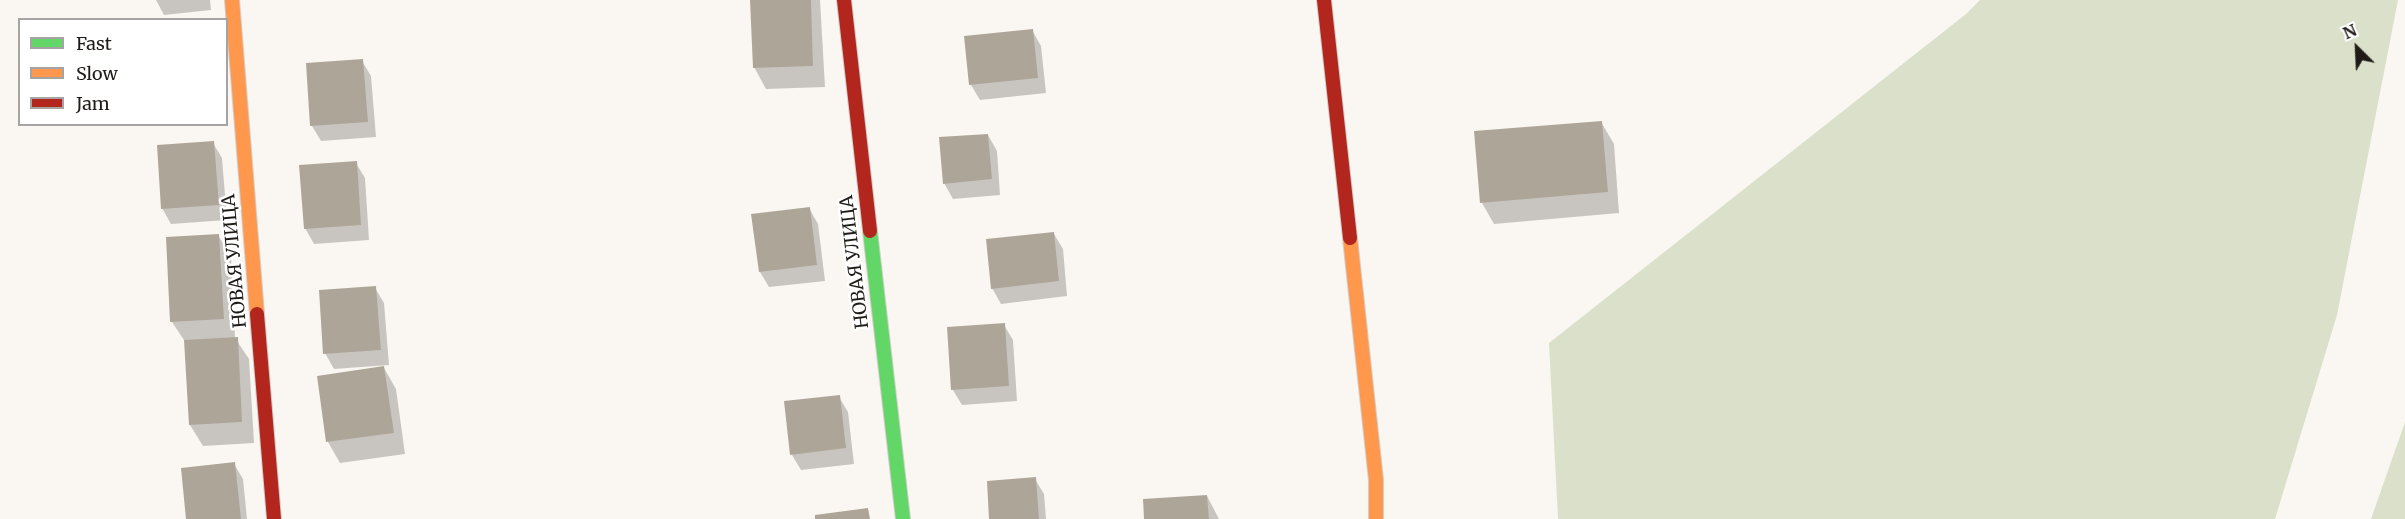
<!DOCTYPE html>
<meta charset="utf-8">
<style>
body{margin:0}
#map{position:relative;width:2405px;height:519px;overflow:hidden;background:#faf7f2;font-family:Merriweather,serif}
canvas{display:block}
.legend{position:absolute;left:18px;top:18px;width:210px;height:108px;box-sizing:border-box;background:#fff;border:2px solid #a5a4a2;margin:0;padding:8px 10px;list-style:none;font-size:18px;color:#1f1b16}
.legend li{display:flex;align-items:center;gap:12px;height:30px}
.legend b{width:30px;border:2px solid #a5a4a2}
.north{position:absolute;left:2327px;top:18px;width:60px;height:60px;-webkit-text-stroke:4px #fff;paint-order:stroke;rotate:336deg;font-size:16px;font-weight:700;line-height:24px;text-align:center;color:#1f1b16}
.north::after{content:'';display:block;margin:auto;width:21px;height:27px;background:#1f1b16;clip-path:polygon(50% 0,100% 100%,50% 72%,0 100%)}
</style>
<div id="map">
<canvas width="2405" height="519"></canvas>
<ul class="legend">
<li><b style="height:8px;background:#63d668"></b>Fast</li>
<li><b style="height:8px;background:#ff974d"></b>Slow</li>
<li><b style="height:8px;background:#b3261e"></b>Jam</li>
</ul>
<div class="north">N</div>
</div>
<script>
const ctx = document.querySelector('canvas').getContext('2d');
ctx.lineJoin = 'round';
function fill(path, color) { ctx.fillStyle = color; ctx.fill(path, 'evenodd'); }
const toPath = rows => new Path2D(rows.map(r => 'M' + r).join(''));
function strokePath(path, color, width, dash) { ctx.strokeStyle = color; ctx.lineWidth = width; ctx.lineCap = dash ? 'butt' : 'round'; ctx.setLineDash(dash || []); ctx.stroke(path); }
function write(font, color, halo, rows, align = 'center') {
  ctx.font = font + ' Merriweather,serif'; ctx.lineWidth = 5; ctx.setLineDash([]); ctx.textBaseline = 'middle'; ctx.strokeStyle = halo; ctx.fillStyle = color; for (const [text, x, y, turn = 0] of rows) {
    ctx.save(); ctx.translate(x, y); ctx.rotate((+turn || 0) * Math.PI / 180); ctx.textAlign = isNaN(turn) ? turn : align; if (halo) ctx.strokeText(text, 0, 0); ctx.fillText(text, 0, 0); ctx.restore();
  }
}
fill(toPath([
 [1980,0,2398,0,2337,315,2275,519,1558,519,1549,343,1966,14],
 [2405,422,2405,519,2371,519]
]), '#dae0c9');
fill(toPath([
 [156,0,210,0,211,10,164,15],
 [752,0,820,0,825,87,766,89,754,67],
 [1032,30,1041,46,1046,93,980,100,971,85,966,37],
 [362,61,371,76,376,137,321,141,312,126],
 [1601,122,1614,144,1619,213,1494,224,1482,203],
 [988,135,997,151,1000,195,953,199,944,183],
 [213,143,222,158,227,220,171,224,162,208],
 [356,163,365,178,369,240,314,244,305,228],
 [809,208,818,224,825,281,769,287,760,272,753,215],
 [1054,234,1063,249,1067,296,1001,304,992,288],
 [218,235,231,257,235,338,249,359,254,443,203,446,190,425,186,343,172,322],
 [375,288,384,303,389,365,334,369,325,353],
 [1004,325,1013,340,1017,401,962,405,953,390,949,329],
 [384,368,396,389,405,454,340,463,328,442,319,377],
 [839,397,848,412,854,464,801,470,792,455],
 [234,464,243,479,247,519,187,519],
 [1035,479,1044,494,1046,519,991,519],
 [1207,496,1219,519,1146,519]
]), '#0003');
fill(toPath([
 [750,0,811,0,813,66,753,68],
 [1033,29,1038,78,969,85,964,36],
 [363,59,368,122,310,126,306,63],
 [1602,121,1608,192,1480,203,1474,131],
 [988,134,992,179,943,184,939,137],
 [214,141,219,205,161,209,157,145],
 [357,161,361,225,304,229,299,165],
 [810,207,817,265,759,272,751,214],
 [1054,232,1059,281,991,289,986,239],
 [219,234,224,319,170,322,166,237],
 [376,286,381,350,323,354,319,290],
 [1005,323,1009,386,951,390,947,327],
 [238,337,242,422,189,425,184,340],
 [384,366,394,433,326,442,317,376],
 [840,395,846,448,790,455,784,401],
 [235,462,241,519,186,519,181,468],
 [1036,477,1039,519,989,519,987,481],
 [1207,495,1209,519,1144,519,1143,499],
 [868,508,870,519,815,519,815,515]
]), '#aea599');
const fast = toPath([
 [870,231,903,519]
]);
const slow = toPath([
 [232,0,257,314],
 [1350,238,1376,480,1376,519]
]);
const jam = toPath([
 [844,0,870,231],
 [1324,0,1350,238],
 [257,314,274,519]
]);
strokePath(fast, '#d1cdc9', 16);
strokePath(slow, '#d1cdc9', 16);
strokePath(jam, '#d1cdc9', 16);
strokePath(fast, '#63d668', 14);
strokePath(slow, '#ff974d', 14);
strokePath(jam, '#b3261e', 14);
write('18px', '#1f1b16', '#fff', [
 ["НОВАЯ УЛИЦА",235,261,-95],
 ["НОВАЯ УЛИЦА",855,262,-97]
]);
</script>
